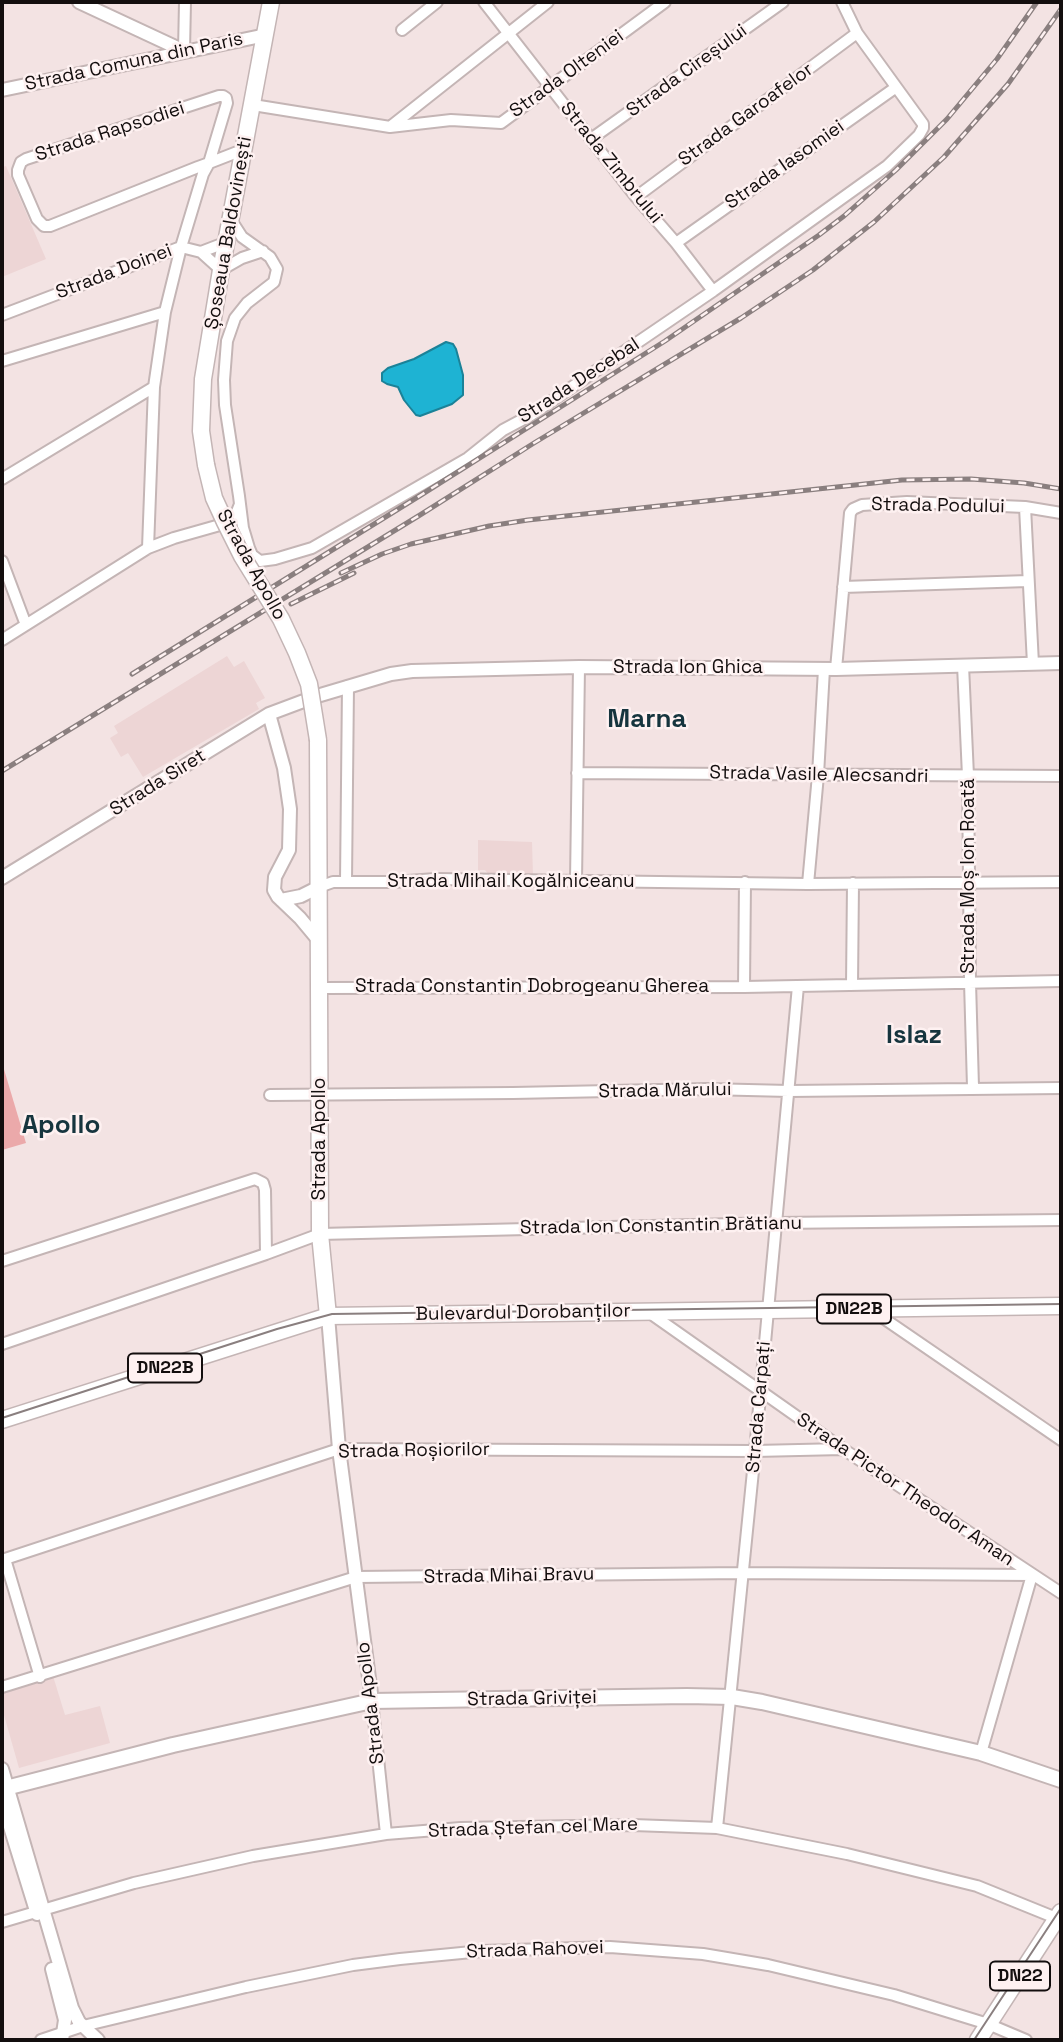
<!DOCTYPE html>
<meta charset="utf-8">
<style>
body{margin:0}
#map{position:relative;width:1063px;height:2042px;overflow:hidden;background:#f3e3e3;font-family:"Space Grotesk",sans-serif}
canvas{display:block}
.frame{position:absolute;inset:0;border:4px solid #130e0e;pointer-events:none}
</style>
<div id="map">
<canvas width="1063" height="2042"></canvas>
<div class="frame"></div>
</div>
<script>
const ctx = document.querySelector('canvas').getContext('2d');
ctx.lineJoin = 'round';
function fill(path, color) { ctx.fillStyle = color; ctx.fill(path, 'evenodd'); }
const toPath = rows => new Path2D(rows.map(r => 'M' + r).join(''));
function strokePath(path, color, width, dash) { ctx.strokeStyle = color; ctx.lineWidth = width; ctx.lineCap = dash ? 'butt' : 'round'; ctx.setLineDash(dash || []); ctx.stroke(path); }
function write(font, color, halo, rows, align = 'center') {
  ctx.font = font + ' "Space Grotesk",sans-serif'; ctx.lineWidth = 5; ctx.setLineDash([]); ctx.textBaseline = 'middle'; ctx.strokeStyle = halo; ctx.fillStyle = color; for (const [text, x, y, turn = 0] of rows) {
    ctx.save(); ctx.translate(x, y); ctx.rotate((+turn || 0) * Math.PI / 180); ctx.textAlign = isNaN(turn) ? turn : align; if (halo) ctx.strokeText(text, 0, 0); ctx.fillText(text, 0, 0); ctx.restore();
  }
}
fill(toPath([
 [6,166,46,259,2,277,2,167],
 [227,656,234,667,244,661,265,698,256,703,259,709,143,777,128,753,121,757,110,738,118,733,114,726],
 [478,840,532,842,533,876,490,876,485,870,478,870],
 [53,1676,65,1715,100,1706,110,1743,19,1768,2,1708,2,1691]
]), '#edd5d5');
fill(toPath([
 [3,1066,26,1143,2,1150,2,1067]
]), '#eba9aa');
const water = toPath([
 [446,342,453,344,456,349,463,375,463,395,452,404,420,416,416,415,404,400,398,387,387,384,382,381,382,373,388,368,414,359,446,342]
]);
fill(water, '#1eb3d3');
strokePath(water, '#1b8298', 2);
const minor = toPath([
 [484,2,636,197,676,243,713,291],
 [402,30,437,2],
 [184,51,185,2],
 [253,105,390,127,451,120,501,123,665,2],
 [390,127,548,2],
 [591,139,783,2],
 [636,197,857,33],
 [676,243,895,88],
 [201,252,227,242],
 [2,315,181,247,201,252,221,270,242,258,263,251],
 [2,361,165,312],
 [2,479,154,387],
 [240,504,243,528,249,548,252,555,260,561,275,559,312,548,468,458,503,430,531,415,713,291,887,166,919,135,923,128,923,124,857,33,842,2],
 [1025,507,1033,664],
 [148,548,154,387,165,312,181,247,203,174,209,163,227,103,226,98,223,96,219,96,26,159,21,162,18,170,18,175,37,219,44,226,50,226,198,167,209,163,245,149],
 [2,561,26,625],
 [843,587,1028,581],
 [2,640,148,548,174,538,227,523,236,514,240,504,239,496,225,405,224,380,227,341,235,318,247,303,274,282,277,269,270,257,242,237,231,220],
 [963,665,968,776,970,982,973,1087],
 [836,669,850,513,853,509,862,505,907,502,1025,507,1061,513],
 [577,773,1061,776],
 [346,881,348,686],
 [576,881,579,667],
 [808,884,818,775,824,669],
 [319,887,333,882,393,882,436,879,808,884,1061,882],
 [852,985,853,883],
 [744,987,745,882],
 [320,988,744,987,1061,981],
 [270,1095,513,1093,707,1089,789,1091,1061,1088],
 [2,1261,255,1179,263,1183,265,1190,266,1254],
 [870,1309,1061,1440],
 [647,1311,843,1449,1061,1593],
 [2,1344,266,1254,320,1234,776,1223,1061,1220],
 [5,1559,40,1677],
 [2,1560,339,1449,755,1451,843,1449],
 [2,1687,356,1577,743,1573,1032,1575,981,1753],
 [372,1701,386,1834],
 [717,1828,755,1451,798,986],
 [2,1922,134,1883,253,1856,386,1834,461,1828,633,1825,717,1828,847,1854,977,1886,1061,1920],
 [41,2040,83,2026,246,1987,353,1965,400,1959,482,1951,610,1947,703,1954,768,1965,894,1995,988,2024,1026,2040]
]);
const tertiary = toPath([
 [79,2,184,51],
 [2,90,266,35],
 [269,714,284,768,290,809,289,850,275,877,274,890,278,897,300,918,320,942],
 [2,878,269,714,317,696,391,674,412,671,579,667,836,669,1061,663],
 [281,900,301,896,319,887],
 [328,1316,339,1449,372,1701],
 [2,1769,72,2008,79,2022,98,2040],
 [2,1801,37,1914],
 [52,1969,65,2020,62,2040]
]);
const secondary = toPath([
 [2,1789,173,1745,372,1701,687,1696,732,1697,762,1702,981,1753,1061,1780]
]);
const primary = toPath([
 [206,465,201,431,203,379,221,270,271,2],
 [318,740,320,1234,328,1316],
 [2,1420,328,1316,1061,1306],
 [978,2040,1061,1912]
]);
strokePath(minor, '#c4b5b5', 14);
strokePath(tertiary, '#c4b5b5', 16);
strokePath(secondary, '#c4b5b5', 18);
strokePath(primary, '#c4b5b5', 19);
strokePath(minor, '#fff', 10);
strokePath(tertiary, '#fff', 12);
strokePath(secondary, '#fff', 14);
strokePath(primary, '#fff', 16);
strokePath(toPath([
 [2,1418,277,1329,332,1314,1061,1304],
 [974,2040,1061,1908]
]), '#8a7f7f', 2);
const rail = toPath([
 [341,573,382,554,411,544,489,526,528,520,902,480,971,479,1024,483,1061,489],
 [291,604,354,573],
 [132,674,421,495,665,341,819,235,844,216,896,170,947,119,997,59,1037,2],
 [2,771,420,515,534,443,741,318,813,270,874,222,944,157,1008,84,1061,9]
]);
strokePath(rail, '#8a7f7f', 5);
strokePath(rail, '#fef1f1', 2.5, [8]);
const primaryBridge = toPath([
 [206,465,214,498,225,522,242,556,281,619,297,653,309,684,318,740]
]);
strokePath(primaryBridge, '#c4b5b5', 19, []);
strokePath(primaryBridge, '#fff', 16);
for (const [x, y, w] of [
 [854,1309,74],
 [165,1368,74],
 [1020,1976,60]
]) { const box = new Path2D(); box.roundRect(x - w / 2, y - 14.5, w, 29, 5); ctx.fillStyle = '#fef1f1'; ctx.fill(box); strokePath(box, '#130e0e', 2); }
write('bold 18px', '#130e0e', null, [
 ["DN22B",854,1309],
 ["DN22B",165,1368],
 ["DN22",1020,1976]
]);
write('19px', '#130e0e', '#fef1f1', [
 ["Strada Comuna din Paris",134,62,-12],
 ["Strada Cireșului",687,71,-36],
 ["Strada Olteniei",567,74,-36],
 ["Strada Garoafelor",746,115,-36],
 ["Strada Rapsodiei",110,132,-18],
 ["Strada Zimbrului",611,163,51],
 ["Strada Iasomiei",785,165,-35],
 ["Șoseaua Baldovinești",229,233,-80],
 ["Strada Doinei",114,272,-21],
 ["Strada Decebal",579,381,-33],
 ["Strada Podului",938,506,1],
 ["Strada Apollo",251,565,61],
 ["Strada Ion Ghica",688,668],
 ["Strada Vasile Alecsandri",819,775,1],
 ["Strada Siret",158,783,-32],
 ["Strada Moș Ion Roată",969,876,-90],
 ["Strada Mihail Kogălniceanu",511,882],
 ["Strada Constantin Dobrogeanu Gherea",532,987],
 ["Strada Mărului",665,1091,-1],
 ["Strada Apollo",320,1139,-90],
 ["Strada Ion Constantin Brătianu",661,1226,-1],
 ["Bulevardul Dorobanților",523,1313,-1],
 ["Strada Carpați",759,1407,-85],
 ["Strada Roșiorilor",414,1451,-1],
 ["Strada Pictor Theodor Aman",905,1490,34],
 ["Strada Mihai Bravu",509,1576,-1],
 ["Strada Griviței",532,1699,-1],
 ["Strada Apollo",371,1703,-97],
 ["Strada Ștefan cel Mare",533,1828,-2],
 ["Strada Rahovei",535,1950,-2]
]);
write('bold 26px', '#16353e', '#fef1f1', [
 ["Marna",647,720],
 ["Islaz",914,1036],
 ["Apollo",61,1126]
]);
</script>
